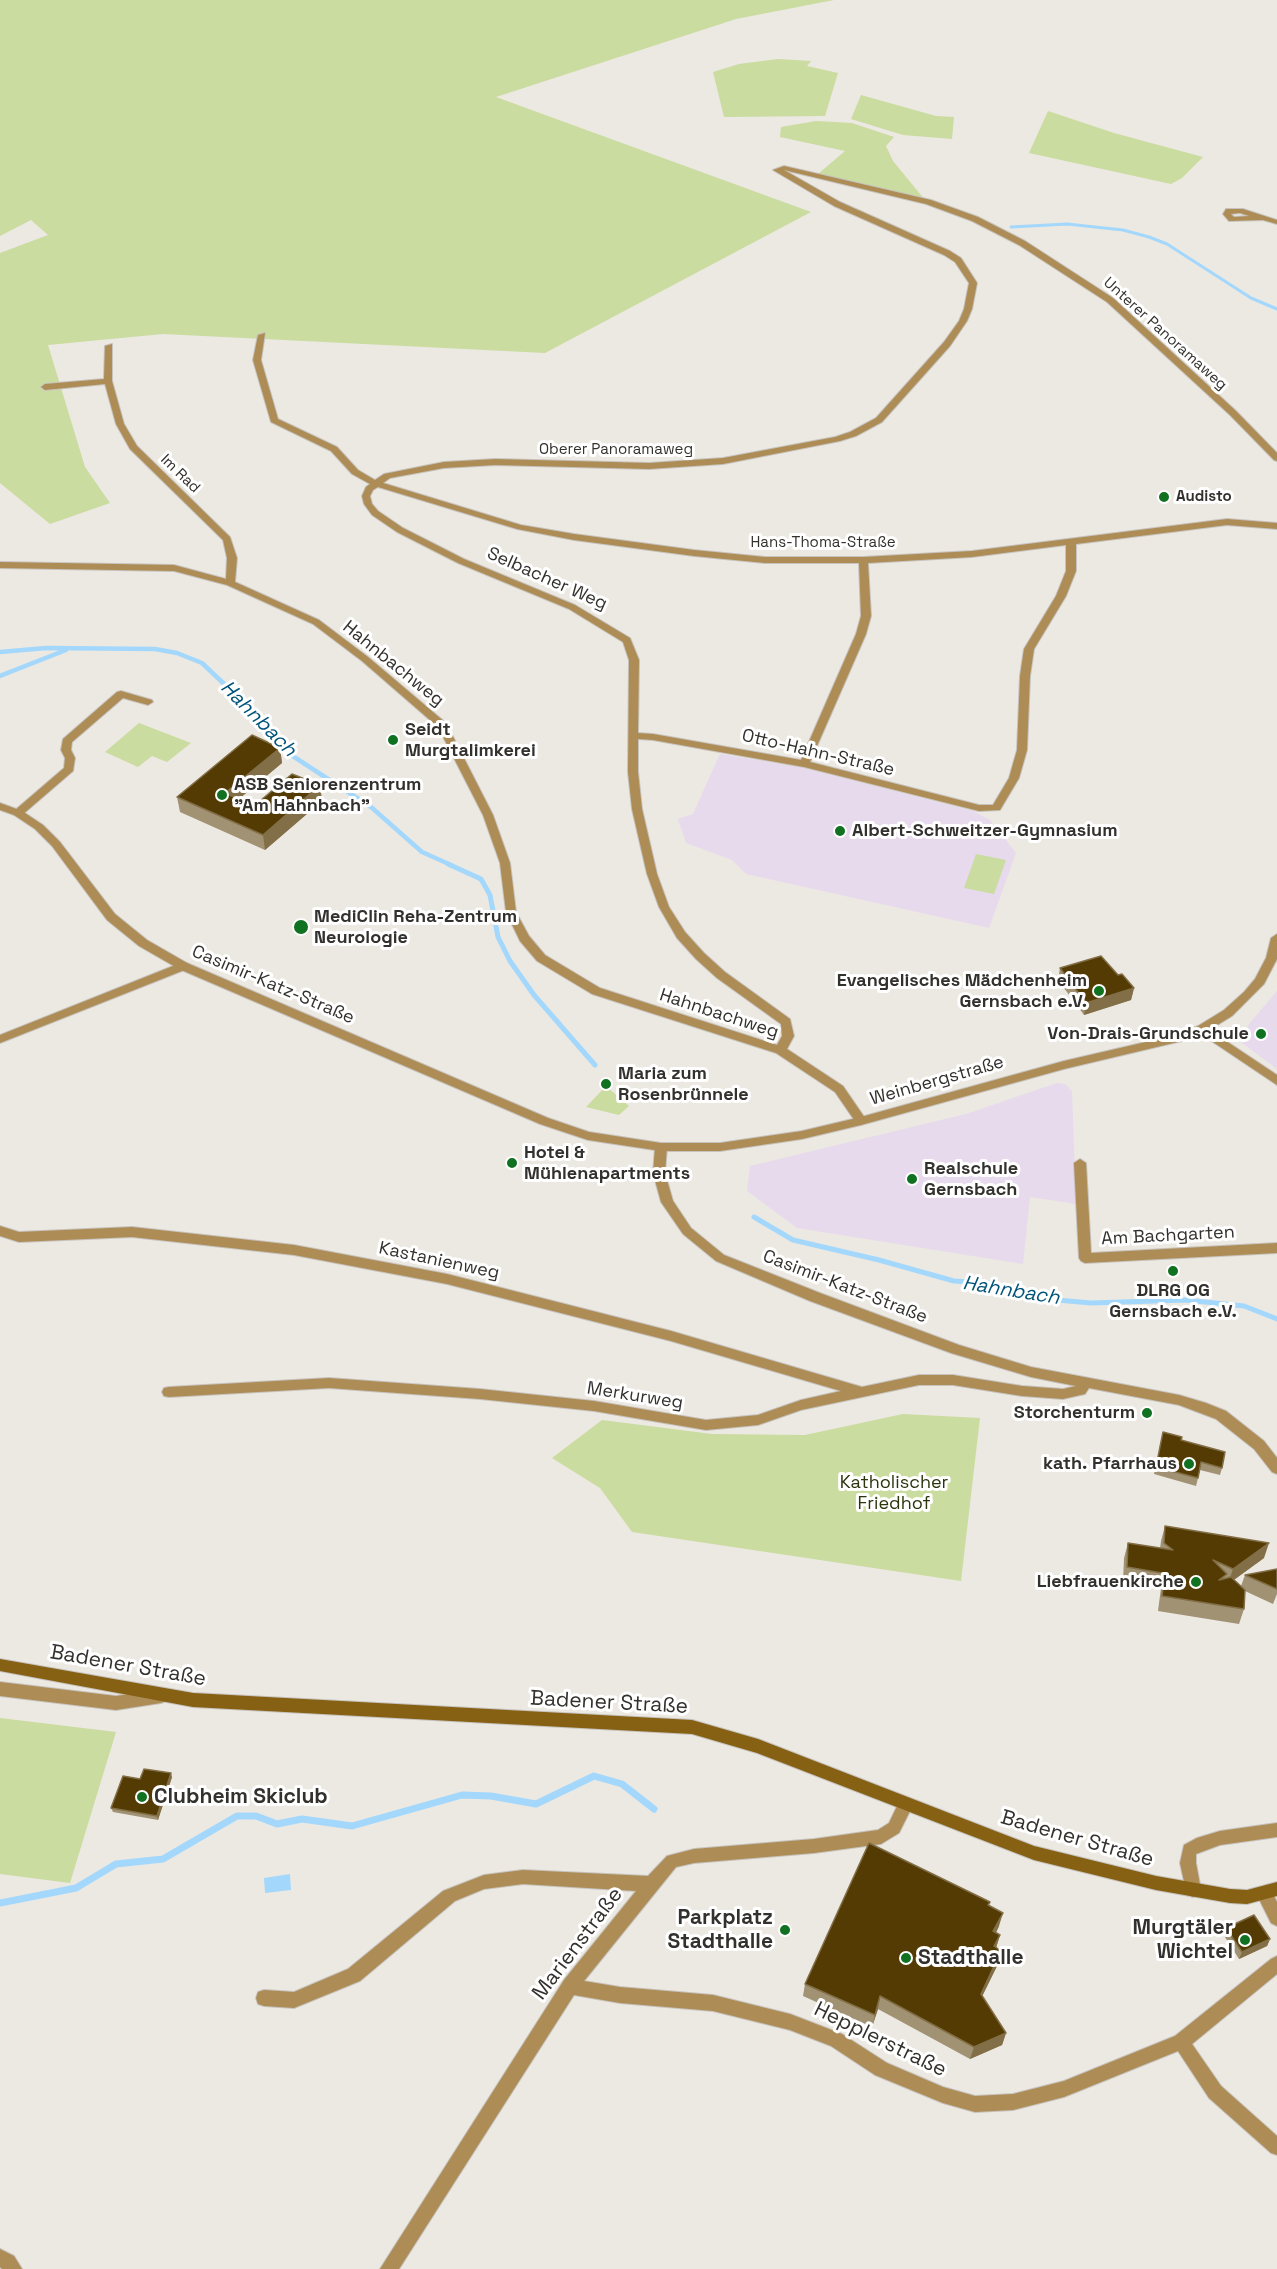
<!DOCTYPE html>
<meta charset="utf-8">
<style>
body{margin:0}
canvas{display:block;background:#ece8e2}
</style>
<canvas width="1277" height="2269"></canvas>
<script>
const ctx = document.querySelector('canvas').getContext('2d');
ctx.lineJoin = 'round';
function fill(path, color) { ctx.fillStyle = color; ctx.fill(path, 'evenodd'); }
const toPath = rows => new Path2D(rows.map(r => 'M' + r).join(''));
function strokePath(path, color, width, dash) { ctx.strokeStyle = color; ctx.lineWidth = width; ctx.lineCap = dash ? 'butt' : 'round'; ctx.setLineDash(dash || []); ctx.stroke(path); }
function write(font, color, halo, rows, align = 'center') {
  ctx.font = font + ' "Space Grotesk",sans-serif'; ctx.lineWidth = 6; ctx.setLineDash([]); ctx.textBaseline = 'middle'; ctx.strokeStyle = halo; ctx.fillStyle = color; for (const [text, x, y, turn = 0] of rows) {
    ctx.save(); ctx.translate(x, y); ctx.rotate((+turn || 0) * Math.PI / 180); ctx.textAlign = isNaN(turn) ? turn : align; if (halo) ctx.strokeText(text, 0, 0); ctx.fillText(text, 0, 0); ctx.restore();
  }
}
fill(toPath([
 [720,754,799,767,973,811,990,820,1016,853,989,928,746,874,732,860,686,843,678,819,693,814],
 [1277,991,1277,1069,1242,1043,1249,1024],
 [1057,1083,1065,1084,1072,1091,1076,1204,1030,1197,1023,1264,797,1228,747,1191,750,1166,966,1114]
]), '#e7daed');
fill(toPath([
 [0,0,834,0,736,19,496,97,811,212,545,353,163,334,48,345,85,467,110,503,50,524,0,483,0,253,48,235,31,220,0,236],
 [778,59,811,61,807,66,838,73,825,116,724,117,713,72,739,64],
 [861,95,936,116,954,117,952,139,903,135,851,119],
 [1048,111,1114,133,1203,157,1182,178,1171,184,1029,153],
 [816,121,852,123,894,137,886,146,893,161,925,200,818,174,845,151,780,137,781,127],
 [139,723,191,743,167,762,152,756,138,767,105,752],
 [976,854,1006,860,994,894,964,888],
 [606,1086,629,1106,619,1115,586,1107],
 [903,1414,980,1418,961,1581,632,1532,600,1488,552,1458,602,1420,712,1434,805,1435],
 [0,1718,116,1732,70,1883,0,1874]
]), '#cadc9f');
fill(toPath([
 [290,1874,291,1890,265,1893,264,1878]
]), '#a3d8fc');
strokePath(toPath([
 [1011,227,1067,224,1123,230,1149,237,1167,244,1251,298,1277,309]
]), '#a3d8fc', 3);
strokePath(toPath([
 [0,652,46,648,155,649,177,653,202,663,242,701,285,751,371,807,422,852,451,865],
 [0,676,66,650]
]), '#a3d8fc', 4.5);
strokePath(toPath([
 [448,864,481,879,490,895,498,937,510,961,534,995,595,1065],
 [754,1217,793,1240,879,1260,954,1281,989,1283,1057,1300,1091,1303,1186,1300,1244,1306,1277,1319]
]), '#a3d8fc', 5);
strokePath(toPath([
 [0,1903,76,1888,116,1864,163,1859,237,1816,256,1816,277,1824,302,1819,352,1826,462,1795,491,1796,536,1804,594,1776,622,1784,654,1809]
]), '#a3d8fc', 7);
const minor = toPath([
 [784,166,931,200,978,217,1025,241,1113,298,1236,411,1277,453,1277,461,1274,460,1230,415,1107,302,1019,245,972,221,926,204,784,170,840,202,950,251,961,258,977,283,972,309,967,321,950,346,882,422,856,436,840,441,723,464,649,469,495,465,444,468,390,478,383,483,521,525,574,534,694,550,765,557,863,557,972,551,1227,519,1277,523,1277,529,1227,525,1076,544,1076,571,1066,596,1034,649,1030,676,1027,750,1019,778,1000,810,979,811,804,767,653,740,638,739,638,772,642,809,657,874,669,907,685,932,704,953,725,972,790,1019,794,1036,787,1049,843,1086,867,1121,861,1125,857,1124,835,1092,776,1053,592,994,537,961,520,941,506,912,500,863,483,815,438,727,362,661,313,624,227,585,174,571,0,568,0,562,174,565,226,579,227,558,223,540,130,449,116,424,105,384,45,390,41,387,45,384,104,379,105,346,112,344,112,381,124,424,137,446,230,537,237,558,235,582,319,620,368,657,446,723,493,815,510,863,516,912,529,936,545,955,600,988,777,1045,782,1036,781,1024,717,978,696,959,677,938,659,907,647,874,632,809,628,772,629,660,623,642,569,609,458,563,397,532,372,515,364,504,362,496,366,487,370,484,352,474,331,451,271,422,253,360,258,335,265,333,261,360,278,419,337,447,358,470,375,480,384,474,444,462,495,459,649,463,723,458,835,437,850,432,876,418,944,342,959,321,964,309,969,283,955,262,944,255,834,206,773,170,784,166],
 [378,487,517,529,574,540,694,556,765,563,859,563,861,616,856,634,801,760,653,734,638,733,639,660,630,638,575,605,464,559,403,528,378,511,372,504,370,496,373,490,378,487],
 [1066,545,1066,571,1056,596,1024,649,1020,676,1017,750,1009,778,993,805,979,805,810,762,866,634,871,616,868,563,972,557,1066,545],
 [1226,209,1243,209,1277,220,1277,224,1263,220,1229,221,1223,214,1226,209],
 [1240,213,1249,216,1234,217,1231,214,1240,213],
 [121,691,152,700,153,702,148,705,123,698,72,742,71,750,75,758,73,771,22,815,14,815,13,813,14,811,64,768,65,758,61,750,63,739,117,692,121,691],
 [183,962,187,963,189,966,187,969,0,1043,0,1035,183,962],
 [1202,1025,1277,1075,1277,1085,1198,1032,1196,1029,1202,1025],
 [661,1143,667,1147,665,1173,673,1201,691,1228,724,1255,820,1293,959,1345,1031,1367,1179,1395,1206,1403,1226,1411,1264,1441,1277,1458,1277,1474,1272,1472,1254,1449,1216,1419,1179,1405,1089,1388,1085,1394,1063,1399,1022,1396,953,1385,919,1385,801,1410,758,1425,706,1430,594,1411,480,1399,329,1388,169,1397,164,1396,162,1392,164,1388,169,1387,329,1378,480,1389,594,1401,706,1420,758,1415,801,1400,841,1391,671,1341,447,1284,294,1255,132,1237,19,1242,0,1236,0,1226,19,1232,132,1227,294,1245,447,1274,671,1331,862,1387,919,1375,953,1375,1022,1386,1063,1389,1076,1386,1031,1377,951,1353,810,1301,716,1261,683,1234,661,1202,653,1173,655,1147,661,1143],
 [1080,1159,1086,1163,1091,1253,1277,1243,1277,1253,1085,1263,1081,1261,1079,1258,1074,1163,1080,1159],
 [0,1682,116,1696,161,1689,166,1691,168,1696,166,1701,161,1703,116,1710,0,1696,0,1682],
 [905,1798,910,1800,913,1805,899,1833,881,1844,814,1853,694,1863,676,1867,584,1981,620,1987,713,1995,790,2014,842,2034,887,2063,943,2087,975,2096,1013,2094,1064,2081,1175,2036,1271,1959,1277,1956,1277,1974,1192,2044,1221,2086,1277,2136,1277,2155,1271,2153,1209,2098,1178,2051,1064,2097,1013,2110,975,2112,943,2103,875,2075,831,2046,790,2030,713,2011,620,2003,574,1995,399,2269,380,2269,564,1980,636,1891,523,1884,484,1889,455,1901,360,1981,294,2008,264,2006,258,2004,256,1998,258,1992,264,1990,294,1992,348,1969,443,1891,484,1875,523,1870,648,1876,667,1856,694,1849,814,1839,878,1830,889,1823,900,1800,905,1798],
 [1277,1823,1277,1837,1220,1845,1196,1854,1196,1863,1201,1890,1199,1895,1193,1897,1187,1895,1180,1863,1184,1845,1197,1838,1220,1831,1277,1823],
 [1264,1886,1270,1888,1277,1902,1277,1926,1271,1923,1256,1893,1258,1888,1264,1886],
 [0,2249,14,2256,22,2269,2,2269,0,2267,0,2249]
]);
const tertiary = toPath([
 [0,803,22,811,43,825,60,842,115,914,147,940,187,963,548,1118,589,1132,661,1143,720,1143,802,1131,861,1117,1064,1061,1176,1035,1198,1026,1224,1010,1244,992,1255,979,1266,958,1271,938,1277,934,1277,959,1264,984,1232,1016,1206,1032,1182,1041,1064,1069,861,1125,802,1139,720,1151,661,1151,588,1140,540,1124,179,969,139,946,107,920,52,846,35,829,14,815,0,810,0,803]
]);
const secondary = toPath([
 [0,1659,193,1693,692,1720,758,1739,1034,1846,1156,1876,1230,1889,1247,1890,1277,1882,1277,1896,1247,1904,1230,1903,1156,1890,1034,1860,757,1753,692,1734,193,1707,0,1671,0,1659]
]);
strokePath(minor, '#c7c3be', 2);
strokePath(tertiary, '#c7c3be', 2);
strokePath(secondary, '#c7c3be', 2);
fill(minor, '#ad8c55');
fill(tertiary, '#ad8c55');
fill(secondary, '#866013');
fill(toPath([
 [280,748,282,763,239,799,254,806,320,785,322,801,265,850,180,812,177,797],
 [1060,968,1118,975,1134,988,1131,1000,1084,1015,1058,980],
 [1163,1432,1181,1440,1222,1468,1220,1475,1200,1470,1196,1486,1154,1474],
 [1165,1526,1264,1558,1234,1580,1241,1586,1245,1575,1277,1569,1277,1594,1273,1604,1245,1591,1244,1609,1239,1624,1158,1611,1161,1588,1123,1582,1124,1558,1128,1543,1160,1549,1161,1541],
 [172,1777,158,1820,113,1812,111,1808,140,1779],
 [990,1902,989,1905,999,1926,996,1933,1000,1935,996,1948,1001,1951,998,1964,982,1996,1006,2033,1002,2045,970,2059,878,2009,872,2027,803,1996,805,1984],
 [1226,1928,1270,1939,1267,1946,1239,1959,1223,1934]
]), '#a09273');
fill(toPath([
 [280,748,282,763,228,808,225,793],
 [320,785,322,801,265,850,263,835],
 [1134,988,1131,1000,1084,1015,1086,1003],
 [1269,1543,1264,1558,1228,1584,1233,1569],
 [171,1773,172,1777,158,1820,157,1816],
 [1003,1913,999,1926,990,1944,993,1931],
 [1000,1935,996,1948,994,1946],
 [1270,1939,1267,1946,1239,1959,1242,1952],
 [1001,1951,998,1964,977,2007,981,1994],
 [880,1996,878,2009,872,2027,875,2015],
 [1006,2033,1002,2045,970,2059,974,2047]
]), '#826f47');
const building = toPath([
 [252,735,280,748,225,793,254,806,292,774,320,785,263,835,177,797,252,735],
 [1101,956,1118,975,1122,974,1134,988,1086,1003,1060,968,1101,956],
 [1163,1432,1182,1437,1181,1440,1225,1452,1222,1468,1201,1462,1198,1478,1156,1467,1163,1432],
 [1165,1526,1269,1543,1233,1569,1213,1560,1227,1574,1219,1580,1231,1577,1245,1590,1244,1609,1162,1596,1165,1575,1168,1574,1127,1567,1128,1543,1173,1550,1164,1543,1165,1526],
 [1277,1569,1277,1589,1245,1575,1277,1569],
 [144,1769,171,1773,157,1816,111,1808,123,1776,140,1779,144,1769],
 [869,1843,990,1902,988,1905,1003,1913,993,1931,1000,1935,994,1946,1001,1951,981,1994,1006,2033,974,2047,880,1996,875,2015,805,1984,869,1843],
 [1254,1915,1270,1939,1242,1952,1226,1928,1254,1915]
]);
fill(building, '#543b04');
strokePath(building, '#826f47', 1.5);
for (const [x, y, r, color] of [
 [1164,497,6,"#107121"],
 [393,740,6,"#107121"],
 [222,795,6,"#107121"],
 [840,831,6,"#107121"],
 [301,927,8,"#107121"],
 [1099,991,6,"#107121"],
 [1261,1034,6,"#107121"],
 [606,1084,6,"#107121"],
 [512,1163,6,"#107121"],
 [912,1179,6,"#107121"],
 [1173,1271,6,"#107121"],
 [1147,1413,6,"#107121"],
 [1189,1464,6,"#107121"],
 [1196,1582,6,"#107121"],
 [142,1797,6,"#107121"],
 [785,1930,6,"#107121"],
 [1245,1940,6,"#107121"],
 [906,1958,6,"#107121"]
]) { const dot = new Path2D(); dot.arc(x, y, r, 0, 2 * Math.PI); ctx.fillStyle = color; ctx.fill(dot); strokePath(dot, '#fff', 2); }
write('15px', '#32312e', '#fff', [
 ["Unterer Panoramaweg",1165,334,42],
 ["Oberer Panoramaweg",616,450],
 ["Im Rad",180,474,44],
 ["Hans-Thoma-Straße",823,543]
]);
write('bold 15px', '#32312e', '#fff', [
 ["Audisto",1176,497]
], 'left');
write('18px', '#32312e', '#fff', [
 ["Selbacher Weg",547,579,24],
 ["Hahnbachweg",393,664,39],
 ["Otto-Hahn-Straße",818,753,13],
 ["Casimir-Katz-Straße",273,985,23],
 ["Hahnbachweg",719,1014,18],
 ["Weinbergstraße",937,1081,-16],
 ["Am Bachgarten",1168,1236,-3],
 ["Kastanienweg",439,1261,12],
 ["Casimir-Katz-Straße",845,1287,21],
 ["Merkurweg",635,1396,9]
]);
write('bold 18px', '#32312e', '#fff', [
 ["Seidt",405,730],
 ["Murgtalimkerei",405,751],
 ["ASB Seniorenzentrum",234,785],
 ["\"Am Hahnbach\"",234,806],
 ["Albert-Schweitzer-Gymnasium",852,831],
 ["MediClin Reha-Zentrum",314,917],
 ["Neurologie",314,938],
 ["Evangelisches Mädchenheim",1087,981,"right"],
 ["Gernsbach e.V.",1087,1002,"right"],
 ["Von-Drais-Grundschule",1249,1034,"right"],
 ["Maria zum",618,1074],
 ["Rosenbrünnele",618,1095],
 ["Hotel &",524,1153],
 ["Mühlenapartments",524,1174],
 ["Realschule",924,1169],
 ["Gernsbach",924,1190],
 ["DLRG OG",1173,1291,"center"],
 ["Gernsbach e.V.",1173,1312,"center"],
 ["Storchenturm",1135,1413,"right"],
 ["kath. Pfarrhaus",1177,1464,"right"],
 ["Liebfrauenkirche",1184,1582,"right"]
], 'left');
write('18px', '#2b350d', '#fff', [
 ["Katholischer",894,1483],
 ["Friedhof",894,1504]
]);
write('italic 20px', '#015379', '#fff', [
 ["Hahnbach",258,719,45],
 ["Hahnbach",1011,1291,9]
]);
write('21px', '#32312e', '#fff', [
 ["Badener Straße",128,1666,10],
 ["Badener Straße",609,1703,3],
 ["Badener Straße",1077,1839,16],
 ["Marienstraße",578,1944,-53],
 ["Hepplerstraße",880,2040,26]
]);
write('bold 21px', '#32312e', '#fff', [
 ["Clubheim Skiclub",154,1797],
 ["Parkplatz",773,1918,"right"],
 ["Stadthalle",773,1942,"right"],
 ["Murgtäler",1233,1928,"right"],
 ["Wichtel",1233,1952,"right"],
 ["Stadthalle",918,1958]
], 'left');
</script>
